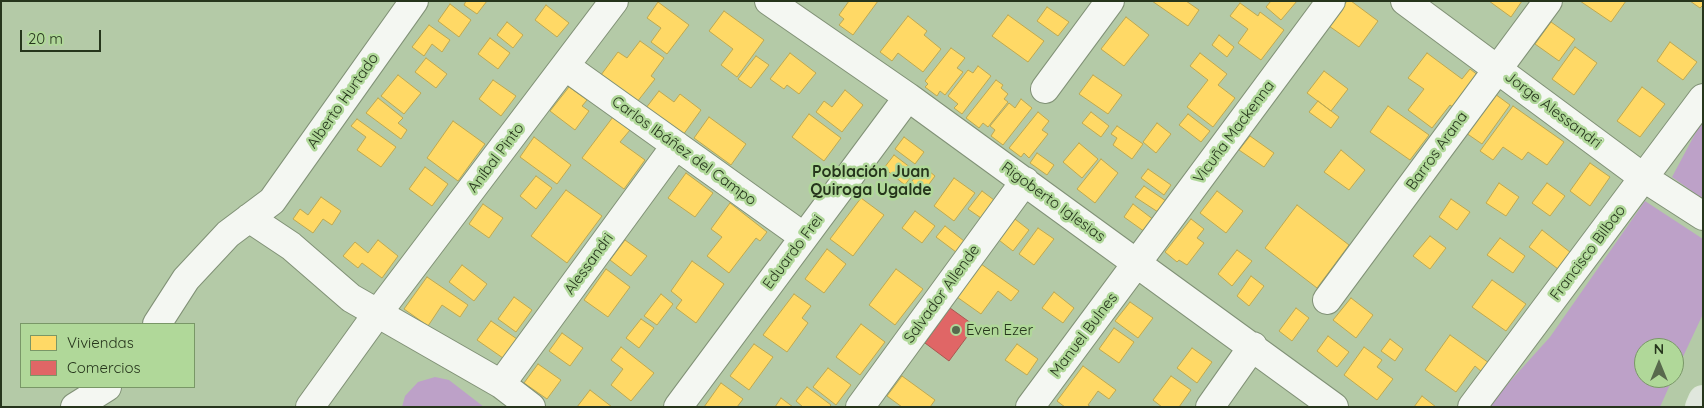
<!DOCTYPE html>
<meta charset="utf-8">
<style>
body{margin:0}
#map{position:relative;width:1704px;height:408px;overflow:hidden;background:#b4caa7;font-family:Quicksand,sans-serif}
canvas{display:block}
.frame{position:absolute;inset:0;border:2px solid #26351c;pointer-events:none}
.legend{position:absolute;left:20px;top:323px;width:175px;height:65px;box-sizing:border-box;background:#b0d899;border:1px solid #799767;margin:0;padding:6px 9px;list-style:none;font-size:15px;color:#26351c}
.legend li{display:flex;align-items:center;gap:10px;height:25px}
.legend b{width:25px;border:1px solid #799767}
.north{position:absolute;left:1634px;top:338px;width:50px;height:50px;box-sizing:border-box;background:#b0d899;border:1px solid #799767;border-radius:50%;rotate:0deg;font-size:14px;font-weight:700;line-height:20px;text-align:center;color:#26351c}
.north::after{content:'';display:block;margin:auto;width:18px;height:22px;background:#58694d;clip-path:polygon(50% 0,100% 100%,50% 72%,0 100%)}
.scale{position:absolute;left:20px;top:30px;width:81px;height:22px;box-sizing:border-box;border:2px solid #26351c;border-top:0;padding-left:6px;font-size:15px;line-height:18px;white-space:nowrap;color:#26351c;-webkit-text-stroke:4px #b0d899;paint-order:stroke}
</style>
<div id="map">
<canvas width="1704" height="408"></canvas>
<div class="frame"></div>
<ul class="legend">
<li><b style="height:14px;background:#ffd966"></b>Viviendas</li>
<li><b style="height:14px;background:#e06666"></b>Comercios</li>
</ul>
<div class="north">N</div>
<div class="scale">20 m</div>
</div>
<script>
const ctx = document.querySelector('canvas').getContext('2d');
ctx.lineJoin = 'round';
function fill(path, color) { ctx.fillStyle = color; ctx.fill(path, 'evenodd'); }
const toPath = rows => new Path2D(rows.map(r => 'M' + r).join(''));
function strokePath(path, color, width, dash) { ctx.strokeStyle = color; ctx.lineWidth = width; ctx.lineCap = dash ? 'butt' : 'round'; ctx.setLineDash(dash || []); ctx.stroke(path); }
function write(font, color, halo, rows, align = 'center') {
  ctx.font = font + ' Quicksand,sans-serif'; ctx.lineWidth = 5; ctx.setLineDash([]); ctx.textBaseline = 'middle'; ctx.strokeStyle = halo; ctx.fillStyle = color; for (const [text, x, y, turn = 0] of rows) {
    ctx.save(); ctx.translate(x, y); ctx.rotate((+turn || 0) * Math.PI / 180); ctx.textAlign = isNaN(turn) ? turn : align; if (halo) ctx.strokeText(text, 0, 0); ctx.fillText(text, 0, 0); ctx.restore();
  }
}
fill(toPath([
 [1703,119,1703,199,1672,177],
 [1645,201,1703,239,1703,314,1674,376,1674,348,1644,348,1644,378,1673,378,1660,407,1487,407,1550,337],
 [435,377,449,380,484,407,402,407,405,396,418,382]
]), '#bda1c8');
const homes = toPath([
 [466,1,487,1,477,14,464,5,466,1],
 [849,1,878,1,853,35,839,25,844,19,839,15,849,1],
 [1152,1,1186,1,1199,10,1188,26,1152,1],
 [1271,1,1297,1,1281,20,1266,7,1271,1],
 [1347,1,1351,1,1378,21,1359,47,1329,26,1347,1],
 [1489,1,1522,1,1511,17,1489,1],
 [1580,1,1626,1,1611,22,1580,1],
 [1690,1,1703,1,1703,5,1700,8,1690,1],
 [658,2,689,25,667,54,651,42,661,28,647,18,658,2],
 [1240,3,1258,16,1260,12,1284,30,1261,60,1238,43,1248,29,1230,16,1240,3],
 [450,4,471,20,459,37,438,21,450,4],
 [546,5,569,23,557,37,535,20,546,5],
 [1047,7,1069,22,1058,36,1037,21,1047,7],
 [724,11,764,40,737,77,721,65,733,49,709,31,724,11],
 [1008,15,1044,41,1028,62,992,36,1008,15],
 [908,16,927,31,924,35,941,49,923,72,898,53,892,61,880,52,908,16],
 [1126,17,1149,35,1124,66,1101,49,1126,17],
 [507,22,523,35,513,48,497,35,507,22],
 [1551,22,1575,39,1559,61,1535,44,1551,22],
 [429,25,450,40,442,52,432,44,424,56,412,47,429,25],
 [1219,35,1234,47,1227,57,1212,45,1219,35],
 [490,38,510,53,498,69,478,54,490,38],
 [640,41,664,58,651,76,655,79,637,102,601,75,618,52,627,58,640,41],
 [1670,42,1697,62,1683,80,1657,61,1670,42],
 [1575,47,1597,63,1574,95,1552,79,1575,47],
 [951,48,965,58,957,68,963,72,945,95,940,91,937,96,925,87,928,84,925,81,951,48],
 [790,53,816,73,799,94,787,85,784,89,770,79,790,53],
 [1200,53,1227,74,1218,85,1235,98,1213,127,1187,107,1208,80,1190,66,1200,53],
 [1427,53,1462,79,1470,69,1484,80,1460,112,1450,105,1432,128,1408,110,1424,89,1408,78,1427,53],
 [756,56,769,65,751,88,738,79,756,56],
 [426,58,447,74,436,88,415,72,426,58],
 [978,66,991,76,962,114,954,108,958,104,948,96,968,70,973,73,978,66],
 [1324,71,1348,89,1331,111,1307,93,1324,71],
 [398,75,421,93,404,114,381,96,398,75],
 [1093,75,1122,95,1108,114,1079,94,1093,75],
 [493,80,516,96,501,116,479,99,493,80],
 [996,80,1003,85,1001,88,1008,94,1004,99,1008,102,988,127,983,123,979,128,966,118,996,80],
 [569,87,587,100,582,106,589,111,575,130,550,111,569,87],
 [1642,87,1665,104,1640,137,1617,121,1642,87],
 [845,90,863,105,842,132,816,112,824,101,832,107,845,90],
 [659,91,674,102,680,94,701,110,683,135,646,108,659,91],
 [1495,94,1510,105,1482,144,1466,133,1495,94],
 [378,98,403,118,398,123,407,130,401,139,366,113,378,98],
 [1021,99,1032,108,1003,145,991,136,995,130,990,126,1009,103,1015,108,1021,99],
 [1318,101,1339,117,1331,128,1309,112,1318,101],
 [1388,106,1429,135,1410,160,1370,132,1388,106],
 [1513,106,1564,142,1547,165,1528,152,1522,160,1503,147,1493,160,1480,151,1513,106],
 [1038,112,1049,121,1042,130,1048,134,1029,158,1024,153,1021,157,1009,148,1038,112],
 [1091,112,1109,126,1101,137,1082,123,1091,112],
 [809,114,841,138,824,161,792,137,809,114],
 [1188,114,1210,131,1201,142,1179,125,1188,114],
 [613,117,630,130,620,142,645,160,624,189,582,158,613,117],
 [709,117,746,144,731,165,694,138,709,117],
 [357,119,396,147,381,167,357,150,366,137,351,126,357,119],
 [453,121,485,144,458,181,427,158,453,121],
 [1157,123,1171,134,1156,153,1143,142,1157,123],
 [1117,126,1143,144,1132,159,1113,145,1117,138,1111,134,1117,126],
 [1250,136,1274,153,1264,167,1239,150,1250,136],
 [534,137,571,165,557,184,520,157,534,137],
 [904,137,924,152,915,164,895,149,904,137],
 [1079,143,1098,159,1082,178,1063,162,1079,143],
 [1341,150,1365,170,1349,190,1324,172,1341,150],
 [1037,153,1054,165,1047,175,1030,163,1037,153],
 [894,155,915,171,905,185,884,168,894,155],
 [1101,159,1118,173,1095,203,1077,189,1101,159],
 [1590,163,1610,177,1590,206,1570,191,1590,163],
 [425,167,448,184,432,206,409,189,425,167],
 [924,167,935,176,923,192,911,182,924,167],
 [1148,169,1171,185,1164,195,1141,178,1148,169],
 [686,173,713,193,695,217,668,198,686,173],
 [536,176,552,188,536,209,520,196,536,176],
 [954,178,975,193,954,221,934,206,954,178],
 [1499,183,1519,197,1506,216,1486,203,1499,183],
 [1547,183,1565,196,1550,216,1532,203,1547,183],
 [1144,186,1166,201,1158,212,1135,197,1144,186],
 [566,190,602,216,567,263,531,236,566,190],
 [982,191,994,200,981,218,968,209,982,191],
 [1217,191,1243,211,1226,233,1200,213,1217,191],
 [321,197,341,211,332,225,323,219,313,233,293,219,300,209,308,215,321,197],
 [861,198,884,215,853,256,830,239,861,198],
 [1451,199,1470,212,1457,230,1439,217,1451,199],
 [730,203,767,232,760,241,756,238,729,273,707,256,722,237,711,229,730,203],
 [483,204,503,218,489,238,469,224,483,204],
 [1133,204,1154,220,1145,232,1124,217,1133,204],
 [1297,205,1349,245,1317,288,1265,248,1297,205],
 [915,211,935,226,922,243,902,228,915,211],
 [1011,216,1029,230,1013,251,995,237,1011,216],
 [1191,219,1204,229,1197,238,1204,243,1187,265,1179,260,1177,262,1165,252,1191,219],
 [945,226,964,241,956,252,936,237,945,226],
 [1038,228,1054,239,1034,265,1019,254,1038,228],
 [1542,230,1575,256,1562,272,1529,247,1542,230],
 [1430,236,1446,248,1430,269,1413,256,1430,236],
 [1500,238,1525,256,1513,273,1487,255,1500,238],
 [378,240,398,256,382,278,362,263,358,268,343,256,355,242,368,253,378,240],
 [625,240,647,256,631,276,610,260,625,240],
 [827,249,846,264,824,293,805,279,827,249],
 [1237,250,1252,261,1232,286,1218,274,1237,250],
 [692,261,724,284,696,323,676,308,682,300,671,291,692,261],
 [981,264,1019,291,1011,301,998,291,981,314,957,297,981,264],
 [462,265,487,284,474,301,449,282,462,265],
 [606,269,630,287,608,317,584,300,606,269],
 [896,269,923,289,895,325,869,305,896,269],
 [1251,276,1264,286,1249,306,1237,296,1251,276],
 [427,277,468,305,460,317,442,305,428,326,404,309,427,277],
 [1492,280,1526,304,1506,331,1472,307,1492,280],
 [1054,292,1074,308,1063,323,1042,308,1054,292],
 [661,294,673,304,657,325,644,316,661,294],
 [794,294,811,306,802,318,808,323,787,352,763,335,794,294],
 [514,297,532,310,516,332,498,319,514,297],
 [1351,298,1373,315,1356,338,1333,320,1351,298],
 [1130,302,1153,318,1138,338,1115,321,1130,302],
 [1296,308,1309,318,1292,341,1279,331,1296,308],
 [641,319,654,328,639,348,626,338,641,319],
 [491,321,517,339,503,358,477,340,491,321],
 [861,324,885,342,860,375,836,357,861,324],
 [1114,328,1134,342,1119,363,1099,349,1114,328],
 [562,333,583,348,570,366,549,351,562,333],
 [1450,335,1489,363,1482,372,1475,366,1456,392,1425,370,1450,335],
 [1328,336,1349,352,1337,367,1317,351,1328,336],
 [1390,339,1403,349,1395,361,1381,351,1390,339],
 [754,344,773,357,749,390,730,376,754,344],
 [1017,344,1038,359,1027,375,1005,360,1017,344],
 [621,347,654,373,631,401,611,385,623,369,611,360,621,347],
 [1364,347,1382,360,1377,367,1393,379,1377,400,1344,375,1364,347],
 [1192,348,1212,362,1197,383,1177,368,1192,348],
 [538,364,561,380,547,399,524,383,538,364],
 [1083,366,1116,390,1109,399,1098,391,1088,405,1091,407,1065,407,1057,401,1083,366],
 [828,368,851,385,836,405,813,387,828,368],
 [902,376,935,400,930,407,902,407,887,396,902,376],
 [1171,376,1191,390,1179,407,1162,407,1153,400,1171,376],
 [721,383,743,399,737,407,704,407,721,383],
 [807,387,831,405,829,407,803,407,796,401,807,387],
 [590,390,612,407,577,407,590,390],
 [1422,396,1436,407,1414,407,1422,396],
 [781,398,793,407,775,407,781,398]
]);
fill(homes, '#ffd966');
strokePath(homes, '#bea850', 1);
const shops = toPath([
 [950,308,975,326,949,361,925,343,950,308]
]);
fill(shops, '#e06666');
strokePath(shops, '#a85750', 1);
const minor = toPath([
 [769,1,908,97,1334,407],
 [1405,1,1644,178,1703,216],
 [565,66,804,237],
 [1045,89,1110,1],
 [249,218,291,246,351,298,501,384,531,407],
 [1327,300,1548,1],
 [157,324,186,279,228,234,272,201,414,1],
 [501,384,676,145],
 [75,407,107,387],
 [310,407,377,314,614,1],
 [678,407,908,97],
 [860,407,1025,181],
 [1030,407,1331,1],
 [1210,407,1253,346],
 [1472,407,1703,98]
]);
const primary = toPath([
 [1700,407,1703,400]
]);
strokePath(minor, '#809176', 30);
strokePath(primary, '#dde7d7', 30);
strokePath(minor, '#f4f7f2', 28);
strokePath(primary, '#e0e7dd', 28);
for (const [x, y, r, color] of [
 [956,330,5,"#58694d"]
]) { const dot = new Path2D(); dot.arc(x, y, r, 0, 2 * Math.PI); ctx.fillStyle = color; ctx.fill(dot); strokePath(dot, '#b0d899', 2); }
write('15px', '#26351c', '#b0d899', [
 ["Alberto Hurtado",343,101,-55],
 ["Jorge Alessandri",1553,110,37],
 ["Vicuña Mackenna",1234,132,-53],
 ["Carlos Ibáñez del Campo",684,151,36],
 ["Barros Arana",1437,151,-54],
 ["Aníbal Pinto",496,158,-53],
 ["Rigoberto Iglesias",1053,202,36],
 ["Eduardo Frei",793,252,-53],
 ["Francisco Bilbao",1588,253,-53],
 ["Alessandri",589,264,-54],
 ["Salvador Allende",942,294,-54],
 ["Manuel Bulnes",1084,335,-53]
]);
write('15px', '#26351c', '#b0d899', [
 ["Even Ezer",966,330]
], 'left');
write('bold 16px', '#26351c', '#b0d899', [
 ["Población Juan",871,172],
 ["Quiroga Ugalde",871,190]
]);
</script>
